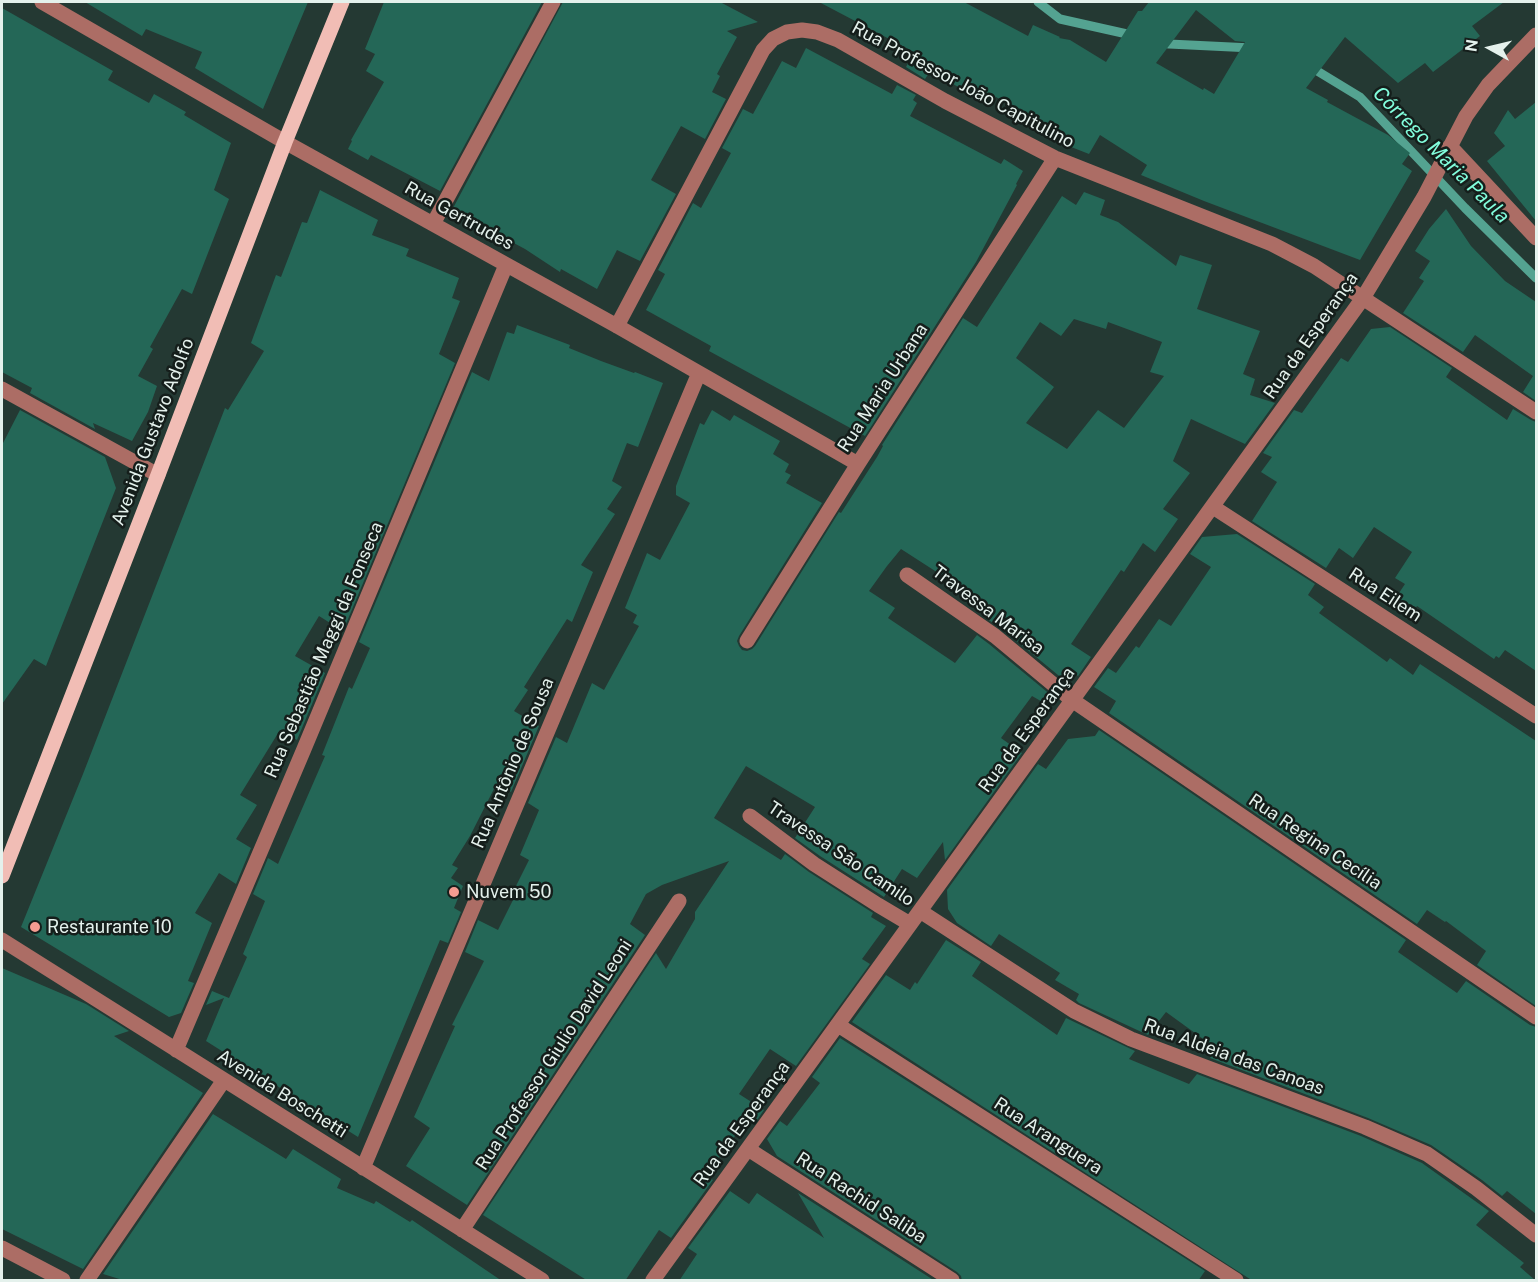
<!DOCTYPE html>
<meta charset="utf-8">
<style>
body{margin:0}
#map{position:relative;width:1538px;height:1282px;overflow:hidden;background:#243933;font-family:"Public Sans",sans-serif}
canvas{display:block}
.frame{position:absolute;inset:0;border:3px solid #e4f1ec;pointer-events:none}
.north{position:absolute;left:1460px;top:18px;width:60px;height:60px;-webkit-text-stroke:4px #151e1b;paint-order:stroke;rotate:278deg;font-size:16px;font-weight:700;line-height:24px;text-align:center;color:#e4f1ec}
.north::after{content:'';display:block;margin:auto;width:21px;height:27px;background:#e4f1ec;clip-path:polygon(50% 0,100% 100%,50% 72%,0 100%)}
</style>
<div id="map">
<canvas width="1538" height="1282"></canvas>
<div class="frame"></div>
<div class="north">N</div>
</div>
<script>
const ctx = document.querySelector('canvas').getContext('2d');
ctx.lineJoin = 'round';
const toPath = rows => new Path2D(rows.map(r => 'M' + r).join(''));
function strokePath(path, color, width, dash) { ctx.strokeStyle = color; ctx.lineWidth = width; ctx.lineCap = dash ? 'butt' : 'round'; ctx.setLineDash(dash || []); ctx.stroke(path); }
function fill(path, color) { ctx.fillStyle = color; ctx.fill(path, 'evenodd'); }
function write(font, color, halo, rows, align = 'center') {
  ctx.font = font + ' "Public Sans",sans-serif'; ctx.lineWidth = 5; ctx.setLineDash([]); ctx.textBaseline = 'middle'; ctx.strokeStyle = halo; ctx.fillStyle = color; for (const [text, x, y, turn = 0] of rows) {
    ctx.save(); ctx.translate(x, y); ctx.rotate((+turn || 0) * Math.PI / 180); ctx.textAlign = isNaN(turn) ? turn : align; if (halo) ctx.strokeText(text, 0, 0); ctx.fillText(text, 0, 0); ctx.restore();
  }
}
strokePath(toPath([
 [1038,2,1060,19,1136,36],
 [1158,42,1169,44,1252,48],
 [1309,66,1360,97,1465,208,1536,278]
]), '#54a391', 9);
fill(toPath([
 [85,2,308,2,263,109,195,68,202,52,146,29,142,36],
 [384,2,542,2,440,191,371,155,368,160,348,149,352,141,351,140,384,82,366,71,375,54,365,49],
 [563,2,720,2,758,22,727,31,737,37,717,74,720,76,712,92,726,99,705,139,681,126,651,180,676,194,640,261,617,250,597,289,561,269,560,272,525,249,452,210],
 [819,2,964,2,1028,36,1033,25,1060,37,1059,38,1070,40,1106,62,1138,11,1142,11,1149,2,1504,2,1472,26,1480,36,1433,72,1425,63,1398,83,1345,37,1306,88,1328,100,1327,102,1388,135,1410,153,1402,164,1412,171,1360,260,1204,201,1141,175,1147,165,1100,135,1089,154,1056,141,1033,128,1038,120,996,97,991,105,933,73,932,75,929,73,925,79,906,67,914,52],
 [1196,10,1235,41,1245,42,1214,94,1204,88,1203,90,1156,63],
 [2,8,113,71,108,80,149,103,154,94,186,112,184,115,231,143,214,190,229,199,192,294,182,289,150,347,153,349,138,376,157,386,148,412,132,441,93,423,95,429,30,393,32,388,2,372],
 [806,48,892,94,897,85,916,95,913,100,917,103,910,116,1001,164,1004,159,1023,171,1016,184,1017,185,976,262,865,436,709,351,711,346,646,310,665,274,658,270,693,203,701,208,731,153,722,148,743,109,753,114,782,61,796,68],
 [1536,102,1536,221,1487,161,1505,146,1494,133,1508,110,1515,119],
 [320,190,378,220,372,235,409,249,406,256,459,278,452,298,460,301,439,354,455,363,343,631,319,616,295,656,325,673,297,740,280,730,240,795,257,805,236,839,251,848,236,884,219,873,195,913,212,923,188,981,194,983,181,1013,169,1017,21,927,83,774,225,408,228,410,264,351,251,343,276,275,281,277,302,222,307,223],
 [1084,192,1105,200,1100,215,1118,222,1176,266,1180,255,1212,265,1197,309,1260,331,1243,374,1255,379,1250,395,1275,403,1245,444,1191,419,1173,461,1190,473,1163,509,1178,519,1155,552,1143,543,1124,572,1121,570,1071,644,1091,657,1078,676,1071,671,1064,680,1001,628,987,619,994,609,901,549,887,566,869,591,895,608,888,618,955,663,977,635,989,644,1052,696,1046,704,1032,696,1001,738,1022,753,945,860,943,842,917,878,902,869,884,897,820,856,795,838,815,807,746,766,714,818,781,860,785,854,809,872,873,913,871,917,886,926,862,959,870,964,796,1066,770,1049,739,1094,764,1110,757,1120,752,1113,706,1175,713,1180,671,1238,659,1230,625,1281,588,1281,483,1215,656,953,666,969,695,919,695,912,729,861,662,885,646,894,630,924,645,935,467,1205,406,1166,430,1128,414,1117,455,1026,452,1025,484,961,465,952,478,920,498,930,518,890,515,888,529,860,520,855,539,810,528,803,556,737,567,743,592,683,604,690,639,626,633,623,637,615,625,608,647,553,660,560,690,503,676,495,676,486,700,423,704,425,712,410,730,421,734,415,780,441,773,454,789,464,785,472,791,475,786,483,822,503,739,636,737,641,739,646,742,650,747,651,752,649,755,646,839,512,841,513,877,457,883,446,882,445,963,318,977,327,1062,196,1076,205],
 [1074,319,1106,329,1108,322,1162,342,1150,372,1164,376,1124,428,1098,410,1067,449,1026,423,1054,387,1016,358,1040,322,1061,336],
 [1446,209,1471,246,1505,281,1536,302,1536,401,1523,392,1533,376,1475,335,1463,352,1403,313,1424,281,1419,278,1430,261,1415,251,1429,229],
 [517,325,570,345,569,348,601,361,634,373,635,372,663,383,638,447,627,443,612,481,622,487,607,509,615,514,581,565,593,572,572,622,567,619,524,687,528,690,514,711,539,726,511,792,497,783,470,836,452,865,458,868,451,878,463,886,454,908,461,912,448,943,440,940,358,1137,206,1041,224,998,206,1005,212,991,229,998,247,957,243,954,265,901,253,894,268,858,278,864,325,756,322,755,349,687,352,689,370,648,359,642,472,372,489,381,507,332,514,334],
 [1390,327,1452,368,1446,377,1507,420,1513,409,1531,420,1536,422,1536,671,1505,650,1499,658,1496,656,1494,659,1417,606,1411,615,1393,602,1405,584,1395,578,1412,552,1374,527,1353,558,1339,548,1326,568,1252,521,1277,482,1261,472,1272,457,1263,453,1294,410,1302,413,1341,358,1348,362,1371,329],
 [20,410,105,457,116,488,46,666,34,659,2,704,2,445],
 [1237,534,1315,584,1308,595,1324,607,1319,613,1387,662,1390,658,1413,675,1420,664,1536,741,1536,1006,1477,965,1486,951,1446,921,1445,922,1427,910,1417,924,1109,713,1116,701,1094,687,1108,668,1116,673,1136,646,1139,648,1159,619,1171,626,1211,567,1190,554,1202,537],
 [1099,730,1406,940,1398,952,1457,993,1466,981,1530,1025,1536,1027,1536,1214,1507,1191,1502,1196,1482,1180,1431,1145,1368,1118,1210,1058,1217,1049,1166,1012,1148,1035,1079,1003,1076,1000,1079,994,1055,980,1060,973,999,934,991,946,957,923,948,909,947,890,1038,764,1046,769,1068,739,1095,736],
 [946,940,981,962,972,976,1057,1035,1066,1018,1135,1051,1129,1059,1189,1084,1197,1074,1361,1136,1422,1163,1489,1211,1476,1225,1524,1263,1520,1267,1536,1281,1253,1281,852,1022,886,975,910,990,915,982,917,984],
 [2,968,86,1004,129,1031,114,1036,203,1093,83,1269,2,1229],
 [840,1038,1205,1271,1198,1281,962,1281,961,1276,957,1272,777,1156,767,1139,780,1121,787,1126,820,1083,812,1077],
 [213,1114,286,1159,293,1149,341,1179,337,1188,374,1204,376,1201,410,1222,412,1220,502,1281,126,1281,103,1274],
 [730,1191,749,1204,757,1193,824,1238,798,1193,935,1281,679,1281,697,1254,688,1248]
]), '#246757');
strokePath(toPath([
 [42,2,285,142,617,326,858,464],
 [1450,146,1536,238],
 [433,224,553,2],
 [617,326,763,50,773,39,787,32,802,30,817,32,838,40,945,101,1055,158,1272,244,1314,266,1536,412],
 [2,389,158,475],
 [1213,507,1536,716],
 [907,575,995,636,1072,700,1536,1017],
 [747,641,858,464,1055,158],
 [750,816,814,864,878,905,910,924],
 [920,911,1074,1011,1131,1039,1365,1127,1427,1154,1476,1188,1536,1235],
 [2,940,542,1280],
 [838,1025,1236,1280],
 [176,1050,304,749,506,265],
 [748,1149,952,1280],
 [363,1168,699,373],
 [462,1230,679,901],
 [2,1248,63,1280],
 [87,1280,224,1080],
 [653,1280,1363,298,1424,197,1466,116,1488,85,1536,35]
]), '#ac6d65', 15);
strokePath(toPath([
 [2,876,158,475,285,142,342,2]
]), '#f1bdb5', 15);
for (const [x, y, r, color] of [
 [454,892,6,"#f59c91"],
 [35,927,6,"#f59c91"]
]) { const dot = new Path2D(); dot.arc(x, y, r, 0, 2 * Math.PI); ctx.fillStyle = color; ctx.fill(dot); strokePath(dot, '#151e1b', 2); }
write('18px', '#e4f1ec', '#151e1b', [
 ["Rua Professor João Capitulino",963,85,28],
 ["Rua Gertrudes",459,216,29],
 ["Rua da Esperança",1311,336,-55],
 ["Rua Maria Urbana",883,388,-57],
 ["Avenida Gustavo Adolfo",153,432,-69],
 ["Rua Eilem",1385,595,33],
 ["Travessa Marisa",988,610,37],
 ["Rua Sebastião Maggi da Fonseca",324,650,-67],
 ["Rua da Esperança",1027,730,-54],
 ["Rua Antônio de Sousa",513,763,-67],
 ["Rua Regina Cecília",1315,842,34],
 ["Travessa São Camilo",841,854,34],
 ["Rua Professor Giulio David Leoni",554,1055,-57],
 ["Rua Aldeia das Canoas",1234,1057,20],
 ["Avenida Boschetti",282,1094,32],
 ["Rua da Esperança",742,1124,-54],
 ["Rua Aranguera",1048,1136,33],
 ["Rua Rachid Saliba",861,1198,33]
]);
write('18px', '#e4f1ec', '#151e1b', [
 ["Nuvem 50",466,892],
 ["Restaurante 10",47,927]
], 'left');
write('italic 20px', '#82fddc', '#151e1b', [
 ["Córrego Maria Paula",1441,155,45]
]);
</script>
